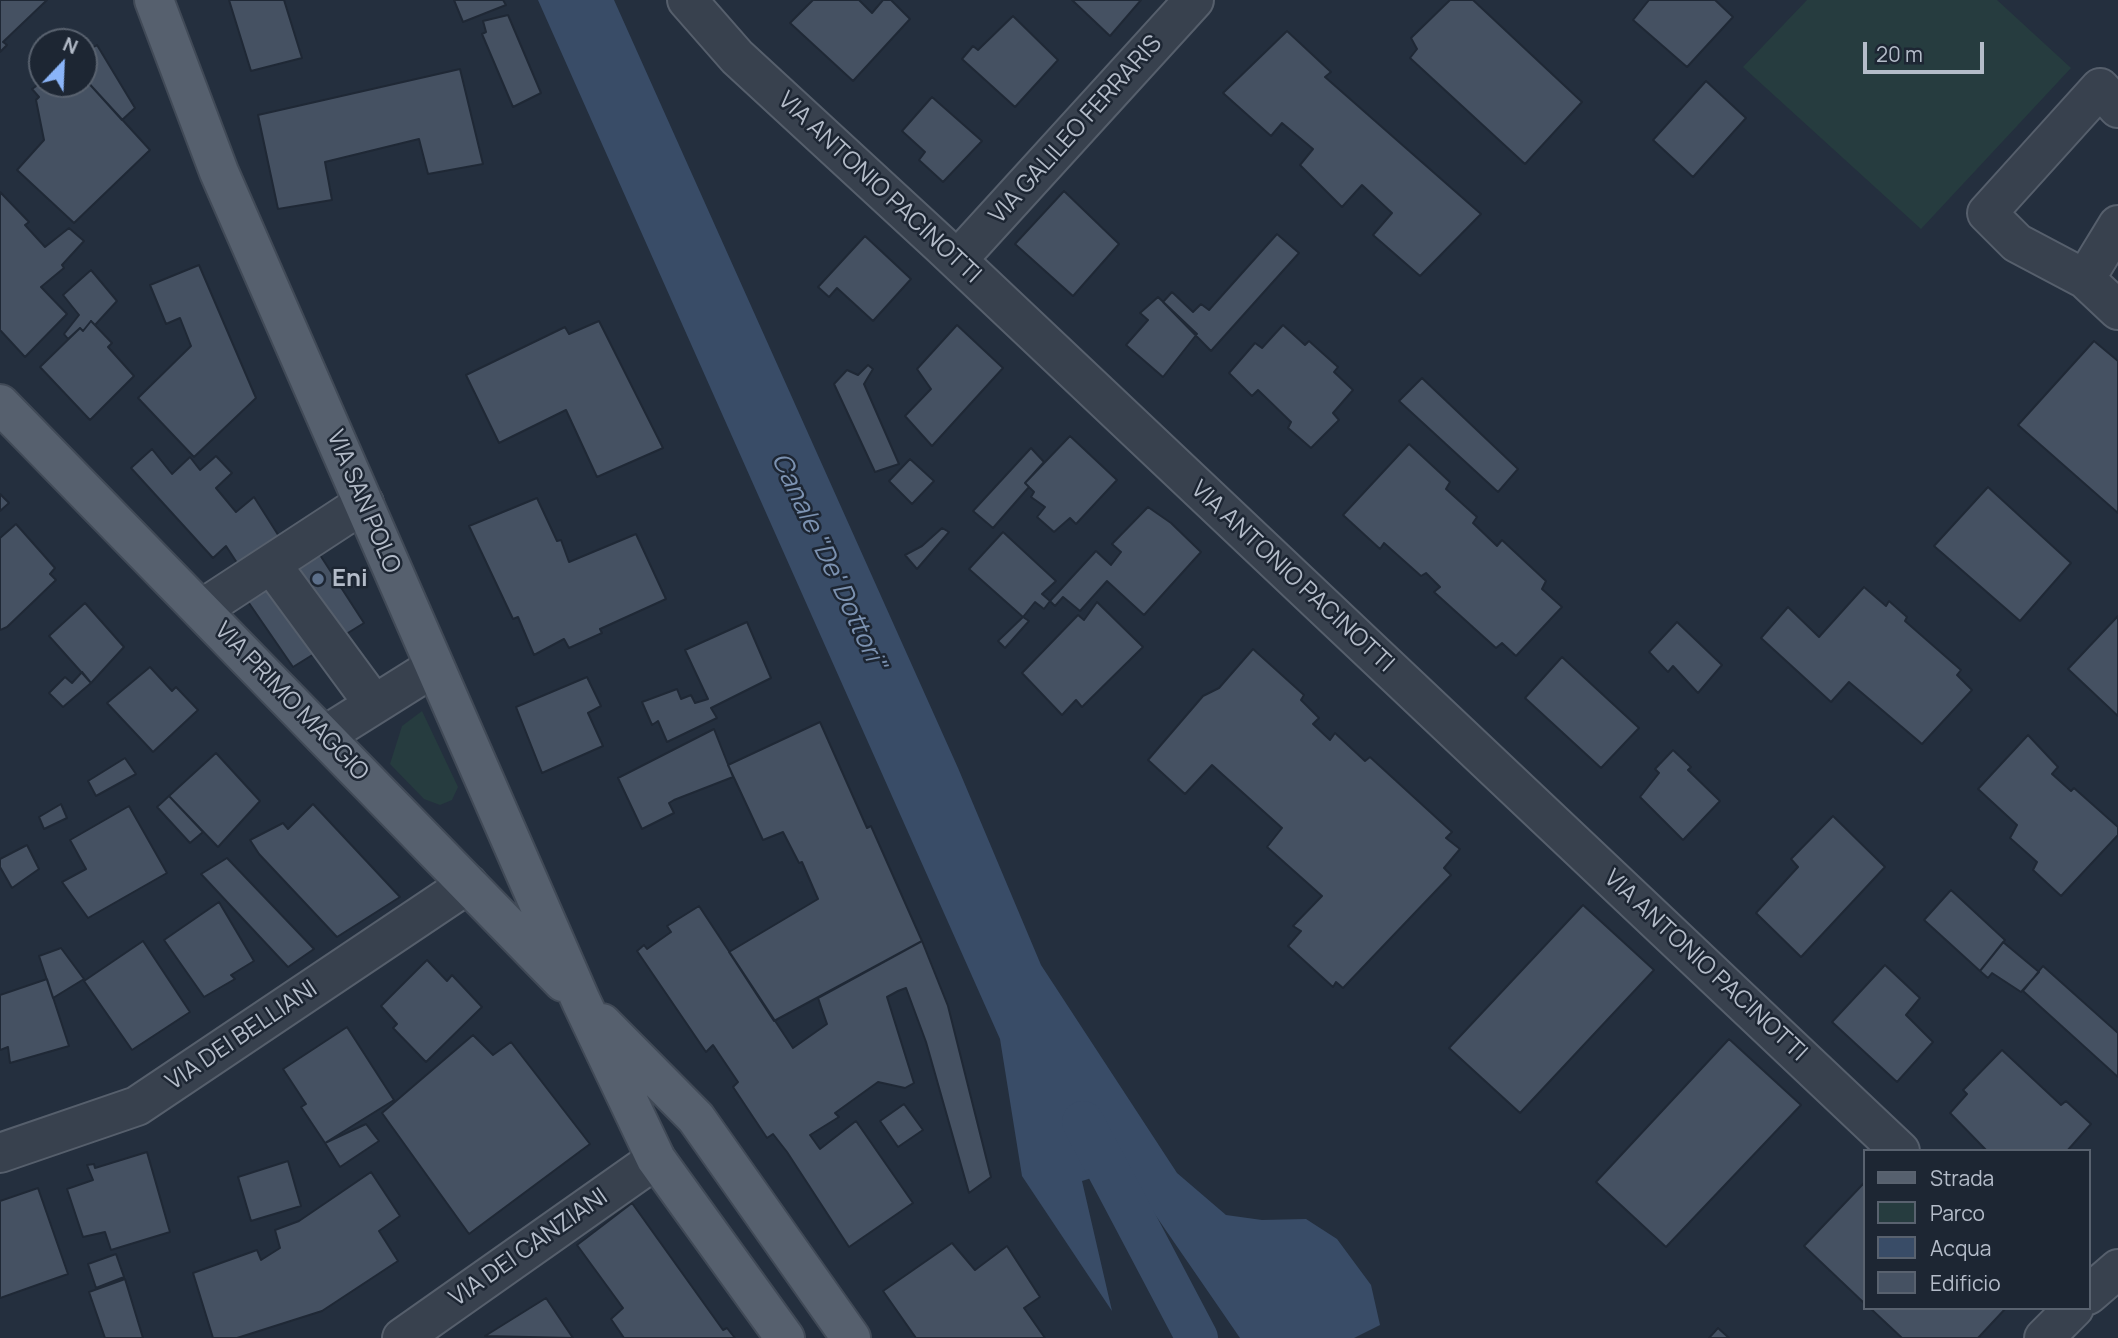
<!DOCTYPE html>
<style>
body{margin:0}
#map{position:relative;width:2118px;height:1338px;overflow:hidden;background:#242f3e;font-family:Manrope,sans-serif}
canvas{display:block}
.legend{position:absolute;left:1863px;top:1149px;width:228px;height:161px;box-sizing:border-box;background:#1d2633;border:2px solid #59626f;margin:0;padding:9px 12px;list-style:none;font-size:21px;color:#b4bcc9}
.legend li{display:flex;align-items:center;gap:14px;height:35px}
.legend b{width:35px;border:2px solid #59626f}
.north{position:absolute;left:28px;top:28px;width:70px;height:70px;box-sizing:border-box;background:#1d2633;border:2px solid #59626f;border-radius:50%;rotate:23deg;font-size:19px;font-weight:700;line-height:28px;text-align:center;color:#b4bcc9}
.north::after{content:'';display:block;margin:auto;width:24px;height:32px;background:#8ab4f8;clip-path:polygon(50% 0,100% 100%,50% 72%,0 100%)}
.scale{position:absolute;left:1863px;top:42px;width:121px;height:32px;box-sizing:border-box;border:4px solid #b4bcc9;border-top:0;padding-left:9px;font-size:21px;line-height:24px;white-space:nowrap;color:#b4bcc9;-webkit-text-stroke:5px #1d2633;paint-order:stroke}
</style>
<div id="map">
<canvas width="2118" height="1338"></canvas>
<ul class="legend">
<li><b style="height:9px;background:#56606e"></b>Strada</li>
<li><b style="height:19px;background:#263c3f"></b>Parco</li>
<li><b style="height:19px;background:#394c67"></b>Acqua</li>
<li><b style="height:19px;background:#455162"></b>Edificio</li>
</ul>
<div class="north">N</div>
<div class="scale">20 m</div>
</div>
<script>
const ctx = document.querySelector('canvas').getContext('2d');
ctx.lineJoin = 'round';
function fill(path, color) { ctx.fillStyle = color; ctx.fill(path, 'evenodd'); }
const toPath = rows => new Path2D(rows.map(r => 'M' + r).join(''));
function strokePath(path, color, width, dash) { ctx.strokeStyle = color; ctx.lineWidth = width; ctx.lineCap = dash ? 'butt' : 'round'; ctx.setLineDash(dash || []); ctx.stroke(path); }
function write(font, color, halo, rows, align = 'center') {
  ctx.font = font + ' Manrope,sans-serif'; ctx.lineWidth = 5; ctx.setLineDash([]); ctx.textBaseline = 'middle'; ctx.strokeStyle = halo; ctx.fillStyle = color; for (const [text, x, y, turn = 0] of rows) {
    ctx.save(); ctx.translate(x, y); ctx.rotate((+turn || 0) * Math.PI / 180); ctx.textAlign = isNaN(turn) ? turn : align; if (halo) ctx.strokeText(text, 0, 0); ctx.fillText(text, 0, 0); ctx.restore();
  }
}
fill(toPath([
 [1807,0,1997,0,2071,68,1921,229,1743,67],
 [422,711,458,787,452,800,440,805,424,799,390,764,402,726]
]), '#263c3f');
fill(toPath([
 [538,0,614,0,958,768,1041,965,1177,1173,1226,1215,1262,1220,1306,1219,1337,1239,1371,1285,1380,1325,1354,1338,1240,1338,1123,1168,1082,1181,1112,1311,1022,1176,1000,1039]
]), '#394c67');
strokePath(toPath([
 [1083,1122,1197,1338]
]), '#394c67', 42);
const building = toPath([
 [0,0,47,0,3,42,7,45,0,52,0,0],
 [229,0,284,0,302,58,251,71,229,0],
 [454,0,503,0,506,5,463,22,454,0],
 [813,0,859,0,872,13,883,0,891,0,910,19,853,81,790,23,813,0],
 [1072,0,1141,0,1110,36,1072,0],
 [1450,0,1473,0,1582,102,1525,164,1410,58,1417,49,1411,38,1450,0],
 [1649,0,1715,0,1733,17,1687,67,1633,20,1649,0],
 [508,15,541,93,513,107,482,34,486,32,483,21,508,15],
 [1013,16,1058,60,1015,107,962,59,973,46,978,50,1013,16],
 [1287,31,1331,72,1325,77,1481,214,1420,276,1373,235,1392,213,1362,185,1342,207,1300,165,1313,149,1282,123,1271,136,1223,93,1287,31],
 [97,45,135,108,122,120,84,78,84,53,97,45],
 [460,69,483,164,428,174,419,139,325,162,332,200,278,209,258,115,460,69],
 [84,78,150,150,74,223,17,170,44,140,36,100,39,97,32,89,42,82,84,84,84,78],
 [1706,81,1746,118,1693,177,1653,140,1706,81],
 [932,97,982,141,943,182,919,160,925,152,902,131,932,97],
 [1064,191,1119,244,1073,296,1015,244,1064,191],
 [0,192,29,222,25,225,45,247,69,228,84,241,62,265,64,268,41,287,67,314,25,357,0,330,0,192],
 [1277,234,1299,253,1211,351,1163,302,1172,292,1193,312,1201,304,1209,310,1277,234],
 [865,236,911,279,873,321,837,288,829,297,818,287,865,236],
 [199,265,256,398,194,457,138,398,191,346,180,318,166,324,150,285,199,265],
 [91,270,117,301,95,325,91,321,83,331,80,328,68,339,64,334,79,315,63,295,91,270],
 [1158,297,1197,334,1163,377,1126,345,1148,320,1140,313,1158,297],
 [91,321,112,343,108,347,134,376,90,420,40,367,80,328,83,331,91,321],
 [599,321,663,448,597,477,566,410,499,443,466,375,565,327,569,334,599,321],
 [957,325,1003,368,932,446,905,416,931,389,917,369,957,325],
 [1283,325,1305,345,1309,341,1338,367,1334,372,1353,390,1333,413,1339,420,1311,448,1288,428,1291,422,1258,390,1252,396,1229,373,1255,343,1262,348,1283,325],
 [2094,341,2118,361,2118,513,2018,425,2094,341],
 [868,365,873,369,864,384,899,464,875,472,834,384,847,370,858,375,868,365],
 [1422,378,1518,469,1498,492,1399,401,1422,378],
 [1070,436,1117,480,1076,524,1070,518,1054,532,1037,517,1045,507,1031,497,1034,492,1025,483,1070,436],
 [1409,444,1450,482,1446,489,1477,517,1473,523,1497,546,1502,540,1546,581,1542,589,1562,607,1516,656,1502,643,1496,648,1434,592,1440,587,1426,573,1421,576,1384,543,1380,549,1343,515,1409,444],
 [1031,448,1044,462,1025,483,1029,487,993,528,973,511,1031,448],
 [152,449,172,474,190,457,200,470,216,456,232,473,216,488,236,512,254,497,282,541,241,569,226,546,213,558,131,468,152,449],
 [910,459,934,481,912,504,889,481,910,459],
 [1988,487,2071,563,2020,621,1934,546,1988,487],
 [0,494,9,503,0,511,0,494],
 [537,498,557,541,561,540,569,562,636,534,666,599,600,629,602,633,569,648,564,639,534,655,518,617,513,619,469,526,537,498],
 [1148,507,1171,523,1201,552,1144,615,1107,581,1080,611,1063,597,1055,606,1050,601,1096,551,1111,565,1121,552,1112,544,1148,507],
 [16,524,55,568,50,574,56,580,7,627,0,630,0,538,16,524],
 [300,524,364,623,293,667,231,577,300,524],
 [942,528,949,532,917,569,905,555,922,546,942,528],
 [1003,532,1056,581,1042,594,1050,601,1044,609,1035,602,1023,617,969,569,1003,532],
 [1864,587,1886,606,1889,601,1907,617,1905,621,1961,670,1957,675,1972,690,1922,744,1849,682,1831,702,1761,638,1788,607,1819,637,1864,587],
 [1097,602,1143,647,1082,707,1076,700,1062,715,1022,673,1078,615,1084,620,1097,602],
 [85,603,124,647,91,683,49,636,85,603],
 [2118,616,2118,716,2068,669,2118,616],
 [1023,617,1029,621,1005,648,998,641,1023,617],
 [747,622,771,678,711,708,717,718,667,742,658,721,652,725,642,702,677,689,681,699,691,695,695,703,708,699,685,650,747,622],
 [1677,622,1722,665,1698,693,1673,666,1668,672,1649,652,1677,622],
 [1253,649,1304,695,1301,700,1319,718,1313,724,1330,740,1335,733,1365,761,1370,757,1452,832,1446,838,1460,849,1444,868,1451,875,1343,988,1336,982,1333,987,1288,946,1301,931,1293,926,1322,896,1267,847,1282,828,1212,765,1185,794,1148,760,1203,696,1219,688,1253,649],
 [1562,657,1639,728,1601,768,1525,698,1562,657],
 [150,667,172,691,176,687,198,710,153,752,107,703,150,667],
 [82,672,91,683,63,707,49,693,65,677,72,683,82,672],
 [587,677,601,706,588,713,603,746,542,773,516,707,587,677],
 [820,722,867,828,871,826,922,941,774,1021,729,952,818,899,802,862,799,863,783,832,763,840,728,765,820,722],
 [714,729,733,777,674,800,669,803,674,813,642,829,618,778,714,729],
 [2028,735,2058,767,2052,774,2071,791,2074,788,2118,827,2118,835,2061,896,2033,870,2037,862,2010,838,2017,825,1978,789,2028,735],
 [1673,750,1691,767,1688,770,1720,801,1683,840,1640,797,1659,773,1655,769,1673,750],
 [216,753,260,801,218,847,169,796,216,753],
 [125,758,136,774,96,796,88,781,125,758],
 [169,796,203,832,190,843,157,807,169,796],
 [61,804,67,818,44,829,39,817,61,804],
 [313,804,400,897,337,937,259,854,250,840,283,823,288,829,313,804],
 [129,806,167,873,88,918,62,882,86,869,70,840,129,806],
 [1833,816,1885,867,1801,957,1756,913,1798,867,1791,859,1833,816],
 [27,845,39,869,12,888,0,867,0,859,27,845],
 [227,858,314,949,288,967,201,874,227,858],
 [1951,890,2005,940,1980,971,1924,920,1951,890],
 [219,902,254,961,231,975,235,979,204,997,164,940,219,902],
 [1583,905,1654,970,1520,1113,1449,1048,1583,905],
 [699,906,793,1048,827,1024,818,998,922,941,948,1006,991,1177,969,1193,926,1042,906,988,898,991,887,997,914,1083,905,1088,878,1082,835,1113,839,1117,810,1135,820,1149,856,1121,913,1203,849,1247,787,1152,773,1134,767,1138,733,1087,738,1082,713,1045,706,1052,637,951,644,945,647,949,671,932,667,926,699,906],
 [143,941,190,1012,132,1050,84,981,143,941],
 [2003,942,2039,972,2021,992,1992,973,1988,978,1980,971,2003,942],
 [61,948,84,979,53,998,39,956,61,948],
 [427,960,447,981,452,975,482,1007,426,1062,393,1028,397,1024,381,1006,427,960],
 [1885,965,1920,998,1906,1015,1933,1042,1897,1082,1832,1022,1885,965],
 [2043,966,2118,1033,2118,1077,2023,991,2043,966],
 [47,979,69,1046,10,1063,8,1047,0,1050,0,995,47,979],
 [347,1027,394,1100,325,1143,301,1107,306,1104,283,1069,347,1027],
 [473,1035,493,1055,511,1042,590,1144,469,1234,382,1113,473,1035],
 [1729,1039,1801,1105,1666,1247,1596,1182,1729,1039],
 [2002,1050,2061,1105,2066,1101,2091,1124,2067,1151,1987,1151,1950,1113,1967,1094,1963,1090,2002,1050],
 [904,1104,923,1130,898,1147,880,1121,904,1104],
 [366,1124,379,1141,340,1167,325,1143,366,1124],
 [147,1152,170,1232,111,1250,105,1232,83,1237,67,1189,93,1180,87,1165,94,1164,95,1168,147,1152],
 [288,1161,301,1206,251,1221,238,1177,288,1161],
 [371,1172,400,1216,379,1231,398,1261,322,1311,237,1338,213,1338,193,1273,257,1250,261,1260,280,1248,275,1230,299,1221,371,1172],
 [1864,1183,1864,1303,1804,1246,1864,1183],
 [38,1188,68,1274,0,1298,0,1201,38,1188],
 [632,1203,723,1330,727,1328,735,1338,624,1338,611,1319,623,1308,577,1245,632,1203],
 [952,1243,975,1270,1007,1246,1040,1297,1024,1308,1045,1338,916,1338,883,1291,952,1243],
 [116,1254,124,1277,96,1288,88,1264,116,1254],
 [125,1279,143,1338,105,1338,89,1292,125,1279],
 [546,1298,573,1338,485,1336,546,1298],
 [1870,1308,2006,1308,1978,1338,1902,1338,1870,1308],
 [1718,1328,1729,1338,1709,1338,1718,1328]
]);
fill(building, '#455162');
strokePath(building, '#1f2835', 2);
const minor = toPath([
 [687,0,737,57,941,245,1900,1151],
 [2118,108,2100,88,1987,213,2017,243,2085,279,2118,310],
 [957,260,1194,0],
 [2085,279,2118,225],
 [271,564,374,704],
 [202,609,364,503],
 [324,736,434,667],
 [0,1153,137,1106,468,884],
 [2088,1295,2118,1269],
 [402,1338,656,1159],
 [2044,1338,2074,1308]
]);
const major = toPath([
 [154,0,219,172,581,1001,656,1159,785,1338],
 [0,404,563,982],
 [602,1023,696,1118,851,1338]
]);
strokePath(minor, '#565f6c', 42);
strokePath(major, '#414a57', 42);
strokePath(minor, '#38414e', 38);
strokePath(major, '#56606e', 38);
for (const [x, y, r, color] of [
 [318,579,7,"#5c6f8a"]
]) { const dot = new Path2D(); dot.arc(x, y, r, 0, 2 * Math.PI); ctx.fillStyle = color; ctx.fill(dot); strokePath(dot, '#1d2633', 2.5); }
write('24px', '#b4bcc9', '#1d2633', [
 ["VIA GALILEO FERRARIS",1076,130,-48],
 ["VIA ANTONIO PACINOTTI",879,188,43],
 ["VIA SAN POLO",363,502,67],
 ["VIA ANTONIO PACINOTTI",1292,577,43],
 ["VIA PRIMO MAGGIO",291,702,46],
 ["VIA ANTONIO PACINOTTI",1705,966,43],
 ["VIA DEI BELLIANI",242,1036,-34],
 ["VIA DEI CANZIANI",529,1248,-35]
]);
write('bold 24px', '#b4bcc9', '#1d2633', [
 ["Eni",332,579]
], 'left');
write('italic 26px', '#7c92b1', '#1d2633', [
 ["Canale \"De' Dottori\"",828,562,65]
]);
</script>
